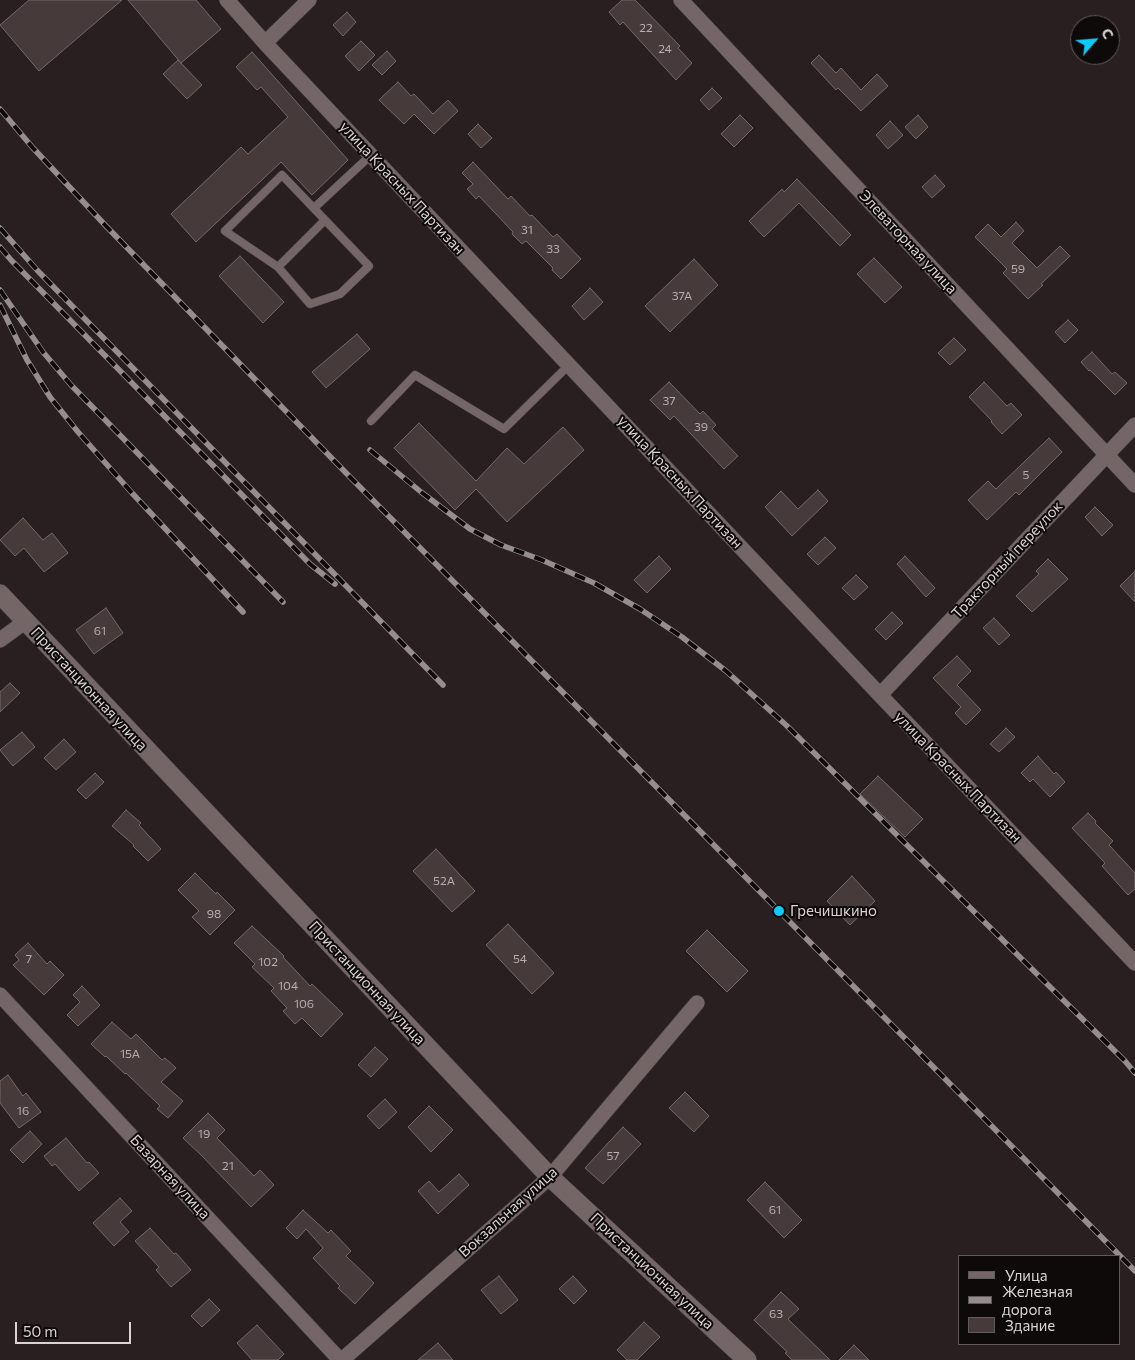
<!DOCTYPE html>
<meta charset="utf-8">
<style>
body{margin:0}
#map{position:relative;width:1135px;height:1360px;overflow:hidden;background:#2a1f20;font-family:Commissioner,sans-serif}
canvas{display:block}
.legend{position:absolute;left:958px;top:1255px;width:162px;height:90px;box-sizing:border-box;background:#0f0a0a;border:1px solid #615a5b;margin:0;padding:6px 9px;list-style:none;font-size:15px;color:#dbd3d4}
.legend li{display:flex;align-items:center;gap:10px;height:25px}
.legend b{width:25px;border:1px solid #615a5b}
.north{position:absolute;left:1070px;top:15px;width:50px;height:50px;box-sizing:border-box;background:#0f0a0a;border:1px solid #615a5b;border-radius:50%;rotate:63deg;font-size:14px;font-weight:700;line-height:20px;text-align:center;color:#dbd3d4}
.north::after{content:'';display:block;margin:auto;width:18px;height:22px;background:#0ecafa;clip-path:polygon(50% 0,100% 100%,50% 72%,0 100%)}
.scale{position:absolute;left:15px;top:1322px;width:116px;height:22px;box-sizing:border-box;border:2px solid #dbd3d4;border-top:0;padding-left:6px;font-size:15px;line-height:18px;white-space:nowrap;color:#dbd3d4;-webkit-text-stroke:4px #0f0a0a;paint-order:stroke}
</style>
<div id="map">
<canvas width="1135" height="1360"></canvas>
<ul class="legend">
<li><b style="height:6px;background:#746667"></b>Улица</li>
<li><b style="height:6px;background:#968d8e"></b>Железная дорога</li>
<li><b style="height:14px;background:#463a3b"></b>Здание</li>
</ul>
<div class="north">С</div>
<div class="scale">50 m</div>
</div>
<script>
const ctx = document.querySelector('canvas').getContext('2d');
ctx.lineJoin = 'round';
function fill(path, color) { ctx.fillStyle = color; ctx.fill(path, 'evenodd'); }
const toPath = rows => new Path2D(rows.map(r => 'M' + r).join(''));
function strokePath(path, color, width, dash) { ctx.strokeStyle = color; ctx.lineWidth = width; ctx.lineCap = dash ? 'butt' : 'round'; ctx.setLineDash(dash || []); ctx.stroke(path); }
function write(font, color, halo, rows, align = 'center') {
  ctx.font = font + ' Commissioner,sans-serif'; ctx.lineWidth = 4; ctx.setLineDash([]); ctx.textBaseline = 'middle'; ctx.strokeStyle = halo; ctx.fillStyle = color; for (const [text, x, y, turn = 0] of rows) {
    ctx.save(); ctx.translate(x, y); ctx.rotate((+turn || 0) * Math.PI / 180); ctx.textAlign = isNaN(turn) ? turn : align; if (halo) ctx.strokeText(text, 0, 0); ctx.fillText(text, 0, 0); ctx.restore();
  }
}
const building = toPath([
 [29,0,122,0,39,71,0,25,29,0],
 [128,0,196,0,221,29,181,63,128,0],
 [622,0,635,0,680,46,678,48,692,63,676,80,623,22,620,25,609,12,622,0],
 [347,12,356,22,343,36,333,25,347,12],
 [361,41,375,55,359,71,345,56,361,41],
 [387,51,396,61,382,75,372,65,387,51],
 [252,52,348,160,312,195,281,162,196,242,171,214,241,147,248,154,288,117,261,87,257,90,236,67,252,52],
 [819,55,836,73,841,68,861,90,877,74,888,86,861,111,838,88,836,90,811,63,819,55],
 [178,60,202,85,187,99,163,74,178,60],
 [398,82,411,96,414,94,433,114,448,100,458,111,434,134,414,114,404,124,379,100,398,82],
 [712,88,722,98,709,110,700,100,712,88],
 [740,115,753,128,734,147,721,134,740,115],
 [918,115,928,127,916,139,905,127,918,115],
 [890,121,903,135,888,149,876,135,890,121],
 [478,124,492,138,481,148,468,134,478,124],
 [473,162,508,199,511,196,530,216,532,215,553,237,557,234,581,259,561,279,552,270,553,268,526,241,522,244,512,234,513,232,479,196,476,199,467,189,473,184,462,173,473,162],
 [935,175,945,186,932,198,922,187,935,175],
 [797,179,851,235,840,246,799,203,764,237,749,221,782,189,784,192,797,179],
 [1016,222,1024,231,1012,243,1037,268,1060,246,1070,256,1041,284,1043,285,1028,299,1003,273,1007,269,975,237,988,224,1001,237,1016,222],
 [240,256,284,302,263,323,219,276,240,256],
 [874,258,902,287,885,303,857,274,874,258],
 [694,259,718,285,670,332,645,306,694,259],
 [590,288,603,302,584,320,572,306,590,288],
 [1068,320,1078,330,1065,343,1055,332,1068,320],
 [357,334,370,349,326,388,312,372,357,334],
 [954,338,966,350,950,365,938,353,954,338],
 [1092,352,1112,374,1115,372,1127,383,1115,395,1090,370,1089,371,1081,362,1092,352],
 [669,382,700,414,703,411,716,425,712,429,738,456,724,469,674,416,670,420,650,400,669,382],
 [984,382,1007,406,1011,403,1022,415,1002,434,991,422,992,421,969,397,984,382],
 [419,423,476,481,507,448,524,464,563,427,584,450,507,522,476,489,455,510,394,448,419,423],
 [1049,438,1062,452,1019,495,1016,492,987,520,968,500,988,481,996,489,1049,438],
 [818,490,828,501,792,536,765,507,781,491,798,509,818,490],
 [1095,507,1113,525,1102,536,1085,517,1095,507],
 [23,518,43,540,52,533,68,553,44,572,24,548,15,556,0,540,23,518],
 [825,537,836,548,818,565,807,554,825,537],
 [659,556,671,569,647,593,634,580,659,556],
 [905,556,935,588,926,597,897,564,905,556],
 [1048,559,1068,579,1032,612,1016,596,1039,574,1036,571,1048,559],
 [1135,571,1135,602,1120,586,1135,571],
 [856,575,868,587,854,600,842,588,856,575],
 [106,608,123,633,94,654,76,630,106,608],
 [892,612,903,623,886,640,875,629,892,612],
 [994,618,1010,635,999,645,983,628,994,618],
 [957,656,971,671,957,685,981,710,966,725,955,713,961,707,933,678,957,656],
 [10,683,20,693,0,712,0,692,10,683],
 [1006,728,1015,737,999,752,990,744,1006,728],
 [22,732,35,747,13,766,0,750,22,732],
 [64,739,76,752,56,770,44,758,64,739],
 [1038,756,1054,774,1056,772,1065,782,1050,797,1033,779,1030,782,1021,773,1038,756],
 [95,773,104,782,86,799,77,790,95,773],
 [878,776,923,819,905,837,860,794,878,776],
 [126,810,141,823,139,825,161,849,148,861,133,846,134,845,112,826,126,810],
 [1088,813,1096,821,1095,823,1113,841,1109,845,1135,873,1135,889,1128,895,1102,866,1105,863,1072,828,1088,813],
 [436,849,475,891,452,912,413,871,436,849],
 [195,873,216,894,217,892,235,910,210,935,192,917,199,911,178,890,195,873],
 [852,876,875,901,850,925,827,901,852,876],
 [508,924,554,973,532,994,486,945,508,924],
 [252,926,284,956,283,957,310,986,312,984,343,1014,321,1037,302,1018,295,1024,283,1011,287,1008,271,991,274,988,252,967,255,964,234,943,252,926],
 [707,930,748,971,727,992,686,951,707,930],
 [28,943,47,964,50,961,64,975,44,995,13,965,19,960,15,955,28,943],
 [82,986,100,1005,78,1026,67,1015,80,1002,73,995,82,986],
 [112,1022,131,1039,136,1034,162,1060,165,1058,176,1068,161,1082,183,1101,168,1118,157,1109,160,1106,126,1073,125,1074,106,1056,105,1057,91,1044,112,1022],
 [375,1047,388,1059,371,1077,358,1065,375,1047],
 [8,1075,23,1096,26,1093,41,1112,19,1128,0,1103,0,1081,8,1075],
 [685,1092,709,1116,694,1132,669,1108,685,1092],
 [385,1099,397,1112,379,1129,367,1116,385,1099],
 [429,1106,453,1130,431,1152,408,1127,429,1106],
 [208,1113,225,1130,217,1138,254,1176,260,1170,274,1185,251,1207,201,1155,183,1138,208,1113],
 [623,1127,641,1144,603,1184,585,1168,623,1127],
 [30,1131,42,1144,23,1163,10,1150,30,1131],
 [66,1138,87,1163,89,1162,99,1173,79,1191,55,1164,52,1166,44,1156,66,1138],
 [459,1174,469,1185,438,1214,418,1191,429,1181,439,1192,459,1174],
 [765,1182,802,1220,784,1238,747,1200,765,1182],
 [120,1198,132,1211,120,1222,129,1232,114,1246,93,1223,120,1198],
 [303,1210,328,1233,331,1230,351,1251,346,1256,374,1283,355,1304,338,1288,340,1286,313,1258,323,1248,306,1229,297,1239,286,1228,303,1210],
 [150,1228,174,1254,176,1253,191,1270,171,1287,156,1270,159,1267,135,1241,150,1228],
 [499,1276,518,1300,501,1314,481,1290,499,1276],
 [573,1276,587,1291,574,1304,559,1289,573,1276],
 [781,1292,799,1309,788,1319,830,1360,792,1360,785,1353,787,1352,754,1320,781,1292],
 [209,1299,220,1310,202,1327,191,1316,209,1299],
 [644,1322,660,1337,637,1360,627,1360,617,1350,644,1322],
 [257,1325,284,1354,278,1360,252,1360,237,1343,257,1325],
 [438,1343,453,1360,418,1360,438,1343],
 [854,1345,869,1360,839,1360,854,1345]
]);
fill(building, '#463a3b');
strokePath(building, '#766869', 1);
const service = toPath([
 [282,175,369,266,340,294,310,304,278,267,225,231,282,175],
 [314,208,371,155],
 [278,267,325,220],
 [371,421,415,375,504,429,569,365]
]);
const minor = toPath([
 [227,0,265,43,880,695,1135,963],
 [681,0,1135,485],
 [265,43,309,0],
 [0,640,26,621],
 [880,695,1135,425],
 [0,995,340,1360],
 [342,1360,550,1177,697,1003]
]);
const tertiary = toPath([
 [0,594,550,1177,747,1360]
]);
strokePath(service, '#463e3e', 9);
strokePath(minor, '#463e3e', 16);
strokePath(tertiary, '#463e3e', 20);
strokePath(service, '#746667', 8);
strokePath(minor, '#746667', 15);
strokePath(tertiary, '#746667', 19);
const rail = toPath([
 [0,109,33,148,105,225,350,477,1135,1271],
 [0,228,37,270,443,685],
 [0,247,11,260,310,564,335,584],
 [0,290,43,352,71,385,283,602],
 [0,305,27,360,50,397,78,432,132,493,243,612],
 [370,450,421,492,470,529,501,545,542,560,594,583,640,609,682,637,726,671,786,725,1043,980,1125,1061,1135,1073]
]);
strokePath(rail, '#968d8e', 5.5);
strokePath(rail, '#0f0a0a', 4, [11]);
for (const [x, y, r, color] of [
 [779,911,6,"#0ecafa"]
]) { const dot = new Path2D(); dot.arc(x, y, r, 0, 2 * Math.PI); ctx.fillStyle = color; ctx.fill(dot); strokePath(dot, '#0f0a0a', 2); }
write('12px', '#b6adae', null, [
 ["22",646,28],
 ["24",665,49],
 ["31",527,230],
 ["33",553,249],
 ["59",1018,269],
 ["37А",682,296],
 ["37",669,401],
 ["39",701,427],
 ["5",1026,475],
 ["61",100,631],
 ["52А",444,881],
 ["98",214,914],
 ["7",29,959],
 ["54",520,959],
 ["102",268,962],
 ["104",288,986],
 ["106",304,1004],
 ["15А",130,1054],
 ["16",23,1111],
 ["19",204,1134],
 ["57",613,1156],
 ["21",228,1166],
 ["61",775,1210],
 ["63",776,1314]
]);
write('15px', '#dbd3d4', '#0f0a0a', [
 ["улица Красных Партизан",402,188,47],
 ["Элеваторная улица",908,242,47],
 ["улица Красных Партизан",680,482,47],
 ["Тракторный переулок",1007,560,-47],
 ["Пристанционная улица",89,689,47],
 ["улица Красных Партизан",958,777,46],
 ["Пристанционная улица",367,983,47],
 ["Базарная улица",170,1177,47],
 ["Вокзальная улица",508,1212,-42],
 ["Пристанционная улица",652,1271,43]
]);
write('15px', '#dbd3d4', '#0f0a0a', [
 ["Гречишкино",790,911]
], 'left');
</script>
